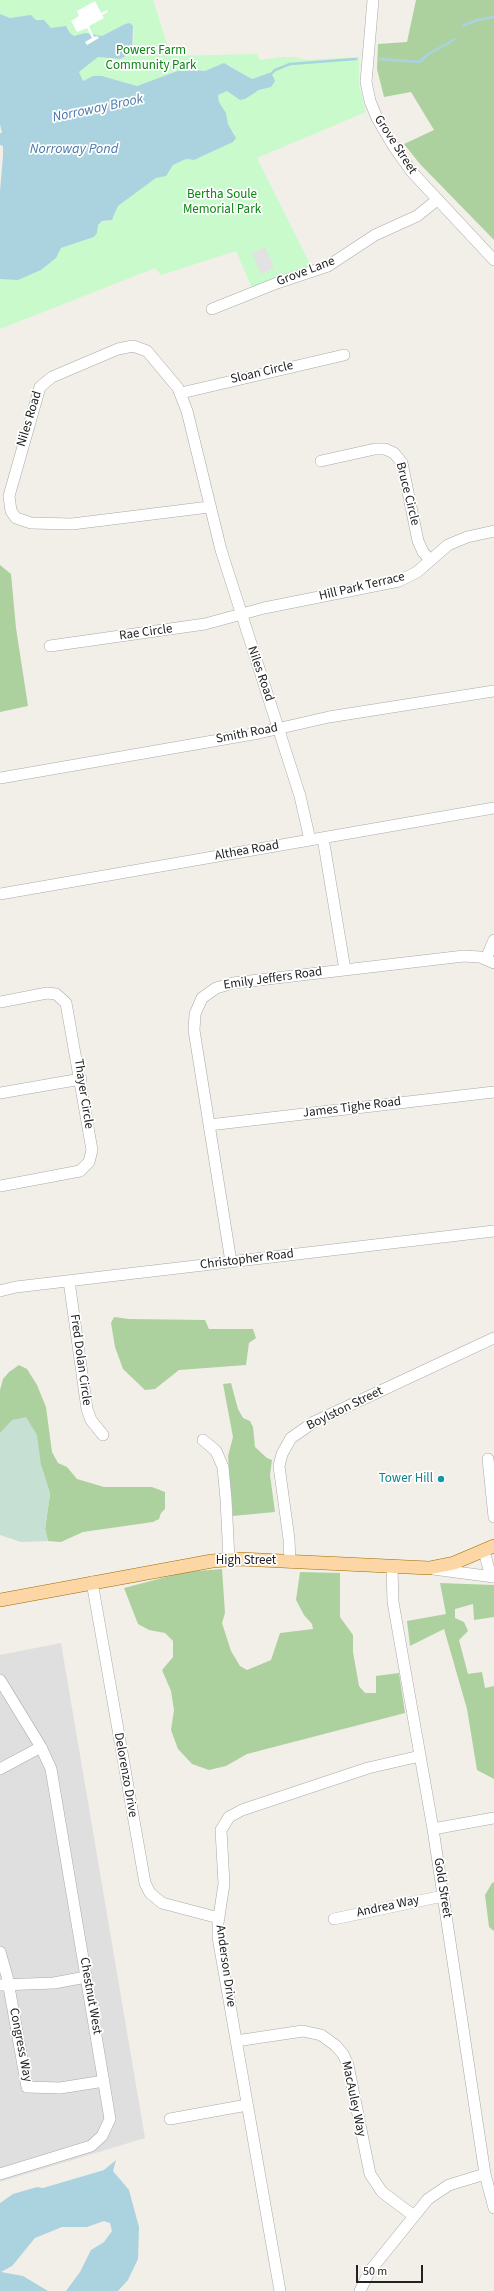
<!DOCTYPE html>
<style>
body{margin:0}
#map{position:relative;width:494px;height:2291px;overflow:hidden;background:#f2efe9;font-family:"Source Sans 3",sans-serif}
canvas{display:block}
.scale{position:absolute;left:356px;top:2265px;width:67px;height:18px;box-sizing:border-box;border:2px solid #222;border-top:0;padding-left:5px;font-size:12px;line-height:14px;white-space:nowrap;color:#222;-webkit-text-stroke:3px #fff;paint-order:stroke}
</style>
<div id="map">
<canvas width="494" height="2291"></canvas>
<div class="scale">50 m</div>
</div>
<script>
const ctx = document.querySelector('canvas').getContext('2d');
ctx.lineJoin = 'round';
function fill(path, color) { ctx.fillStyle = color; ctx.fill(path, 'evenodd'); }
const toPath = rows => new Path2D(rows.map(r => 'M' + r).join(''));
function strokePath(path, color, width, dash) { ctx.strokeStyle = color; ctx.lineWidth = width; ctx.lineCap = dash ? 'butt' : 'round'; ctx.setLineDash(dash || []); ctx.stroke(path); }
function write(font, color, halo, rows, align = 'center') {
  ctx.font = font + ' "Source Sans 3",sans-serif'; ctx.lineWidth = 3.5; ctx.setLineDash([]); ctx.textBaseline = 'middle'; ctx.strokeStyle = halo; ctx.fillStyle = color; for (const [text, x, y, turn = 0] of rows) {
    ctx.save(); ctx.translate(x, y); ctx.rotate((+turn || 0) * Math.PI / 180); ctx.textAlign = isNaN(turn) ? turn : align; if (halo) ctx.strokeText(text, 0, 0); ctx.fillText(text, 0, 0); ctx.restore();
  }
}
fill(toPath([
 [61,1643,145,2138,0,2182,0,1655]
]), '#e0dfdf');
fill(toPath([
 [416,0,494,0,494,240,420,164,404,144,434,130,411,92,384,97,377,69,378,44,407,42],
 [0,565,11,574,16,628,28,706,0,712],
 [114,1317,129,1319,205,1320,209,1329,253,1329,256,1338,249,1343,246,1365,179,1370,155,1389,145,1390,123,1369,115,1347,111,1323],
 [19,1365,27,1369,37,1385,46,1407,52,1452,58,1463,67,1467,77,1479,104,1487,152,1487,165,1492,165,1509,161,1513,159,1519,153,1522,83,1532,61,1542,48,1541,45,1529,50,1494,41,1465,0,1433,0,1390,3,1379,9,1372],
 [231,1383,238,1409,243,1418,250,1421,253,1427,255,1447,267,1458,272,1460,270,1475,275,1512,233,1516,228,1456,233,1437,223,1384],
 [222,1569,225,1613,222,1623,231,1651,240,1666,247,1670,271,1660,280,1633,313,1629,312,1624,304,1615,296,1600,300,1572,340,1573,340,1617,353,1635,353,1652,359,1686,365,1693,376,1693,376,1676,399,1673,405,1713,247,1754,226,1766,209,1770,192,1764,178,1749,171,1730,174,1710,171,1691,162,1670,173,1657,173,1641,165,1633,149,1630,138,1624,124,1588,185,1572],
 [440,1583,494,1585,494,1617,474,1620,473,1604,455,1609,455,1618,464,1622,468,1631,459,1640,468,1674,482,1672,485,1688,494,1686,494,1779,477,1770,467,1709,444,1629,410,1646,407,1621,446,1614],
 [494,1882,494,1931,489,1927,485,1895,492,1883]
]), '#add19e');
fill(toPath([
 [26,1417,37,1435,41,1465,50,1494,45,1529,48,1541,21,1542,0,1535,0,1433,12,1420]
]), '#c6e0d4');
fill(toPath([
 [0,0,153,0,171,56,257,54,260,60,282,57,297,57,305,60,359,57,359,85,366,112,257,158,311,266,252,288,236,251,161,275,155,268,0,329,0,279,18,279,41,270,56,258,61,248,94,237,97,233,98,225,102,221,110,221,114,217,118,206,156,178,165,176,173,165,186,159,194,160,227,145,235,134,228,124,224,109,219,102,218,95,227,91,240,100,245,99,253,93,264,89,266,74,252,79,229,65,205,71,183,69,137,86,102,76,83,81,79,72,98,57,120,59,132,53,134,29,125,24,102,36,81,34,74,36,70,33,68,28,51,28,44,20,5,17,0,14]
]), '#c8facc');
fill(toPath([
 [265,247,274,268,261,274,252,253]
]), '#e2e2e2');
fill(toPath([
 [0,14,10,18,31,15,36,20,44,20,51,28,66,26,70,33,74,36,85,33,102,36,125,24,130,23,133,26,132,53,120,59,98,57,79,72,83,81,93,76,102,76,137,86,183,69,205,71,224,63,252,79,269,73,273,76,275,81,271,87,259,90,245,99,240,100,227,91,218,95,219,102,226,113,228,124,236,138,233,142,194,160,186,159,173,165,166,176,156,178,118,206,112,220,102,221,98,225,97,233,94,237,61,248,56,258,41,270,18,280,0,279,0,191,3,156,3,146,0,145,0,133,2,133,0,124],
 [116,2160,113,2171,129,2190,139,2227,138,2259,128,2280,118,2291,66,2291,80,2272,91,2250,104,2242,112,2231,110,2223,104,2221,87,2227,62,2227,35,2238,12,2266,1,2272,23,2276,48,2291,0,2291,0,2203,13,2194,37,2187,43,2188,104,2170]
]), '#aad3df');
fill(toPath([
 [95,1,101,13,107,10,108,12,102,15,104,18,89,26,94,37,97,36,99,38,87,45,85,42,92,38,87,28,77,32,71,21,79,16,77,11]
]), '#fff');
strokePath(toPath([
 [463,26,477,20,494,17],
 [380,59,420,62,428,54,447,44,454,39],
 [270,75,275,70,290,64,356,59]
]), '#aad3df', 2.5);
const minor = toPath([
 [373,0,366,82,370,101,377,118,394,147,412,172,494,260],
 [212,309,277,283,328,266,375,235,417,216,437,200],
 [181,393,344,355],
 [321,461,375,449,385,449,394,453,402,463,418,541,423,552,430,560],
 [209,507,72,524,31,523,16,518,11,511,9,496,40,387,52,377,118,349,133,346,147,351,178,388,187,411,221,550,300,796,310,840],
 [50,646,205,624,264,608,399,581,417,572,448,545,467,537,494,531],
 [0,778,259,733,329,717,494,691],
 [323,838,345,970],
 [0,894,494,808],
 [486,959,494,940],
 [0,1002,47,993,56,994,66,1003,92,1150,89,1162,80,1171,0,1186],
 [0,1093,81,1079],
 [209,1125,494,1092],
 [231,1262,194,1030,195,1014,202,998,216,988,233,983,464,956,480,957,494,963],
 [69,1281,87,1409,91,1420,103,1435],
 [0,1291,16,1287,494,1231],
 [203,1440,216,1451,223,1467,226,1499,229,1560],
 [488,1459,494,1517],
 [484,1551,491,1577],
 [290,1562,289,1539,279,1466,282,1454,291,1438,314,1422,494,1338],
 [392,1568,393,1602,433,1829,485,2174,494,2208],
 [433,1569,494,1577],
 [92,1582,145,1883,150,1893,162,1903,219,1918],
 [0,1680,41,1747,51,1769,110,2119,102,2136,91,2146,0,2174],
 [0,1769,41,1747],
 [433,1829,494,1818],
 [334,1919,443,1896],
 [0,1952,7,1976,27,2087,60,2088,104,2081],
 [0,1985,54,1983,86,1977],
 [236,2041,303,2031,321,2035,335,2045,343,2054,348,2065,370,2174,382,2192,414,2216],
 [170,2119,247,2105],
 [280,2291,218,1937,218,1923,224,1884,221,1830,229,1817,242,1810,368,1768,420,1756],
 [360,2291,369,2272,428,2199,449,2185,485,2174]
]);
const major = toPath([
 [0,1600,212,1561,240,1559,429,1568,454,1563,494,1546]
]);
strokePath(minor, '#a9a9a9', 12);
strokePath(major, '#a06b00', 14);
strokePath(minor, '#fff', 11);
strokePath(major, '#fcd6a4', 13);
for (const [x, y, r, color] of [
 [441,1479,4,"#0f9aa8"]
]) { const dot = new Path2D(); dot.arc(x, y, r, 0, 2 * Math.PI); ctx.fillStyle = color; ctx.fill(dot); strokePath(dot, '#fff', 1.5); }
write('13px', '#0c8416', '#fff', [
 ["Powers Farm",151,51],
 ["Community Park",151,66],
 ["Bertha Soule",222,195],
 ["Memorial Park",222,210]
]);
write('13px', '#222', '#fff', [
 ["Grove Street",395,145,57],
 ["Grove Lane",306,272,-21],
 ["Sloan Circle",262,373,-13],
 ["Niles Road",30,419,-73],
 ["Bruce Circle",407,494,76],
 ["Hill Park Terrace",362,587,-13],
 ["Rae Circle",146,633,-8],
 ["Niles Road",260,674,71],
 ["Smith Road",247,734,-11],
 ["Althea Road",247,851,-10],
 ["Emily Jeffers Road",273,979,-8],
 ["Thayer Circle",83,1094,81],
 ["James Tighe Road",352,1108,-7],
 ["Christopher Road",247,1260,-7],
 ["Fred Dolan Circle",80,1360,82],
 ["Boylston Street",345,1409,-26],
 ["High Street",246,1561],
 ["Delorenzo Drive",125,1775,80],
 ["Gold Street",442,1888,81],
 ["Andrea Way",388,1907,-12],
 ["Anderson Drive",225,1966,82],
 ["Chestnut West",90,1996,80],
 ["Congress Way",20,2045,79],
 ["MacAuley Way",353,2099,78]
]);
write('13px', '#0d838f', '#fff', [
 ["Tower Hill",433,1479]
], 'right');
write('italic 14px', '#4a7aab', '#fff', [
 ["Norroway Brook",98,109,-12],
 ["Norroway Pond",74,150]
]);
</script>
